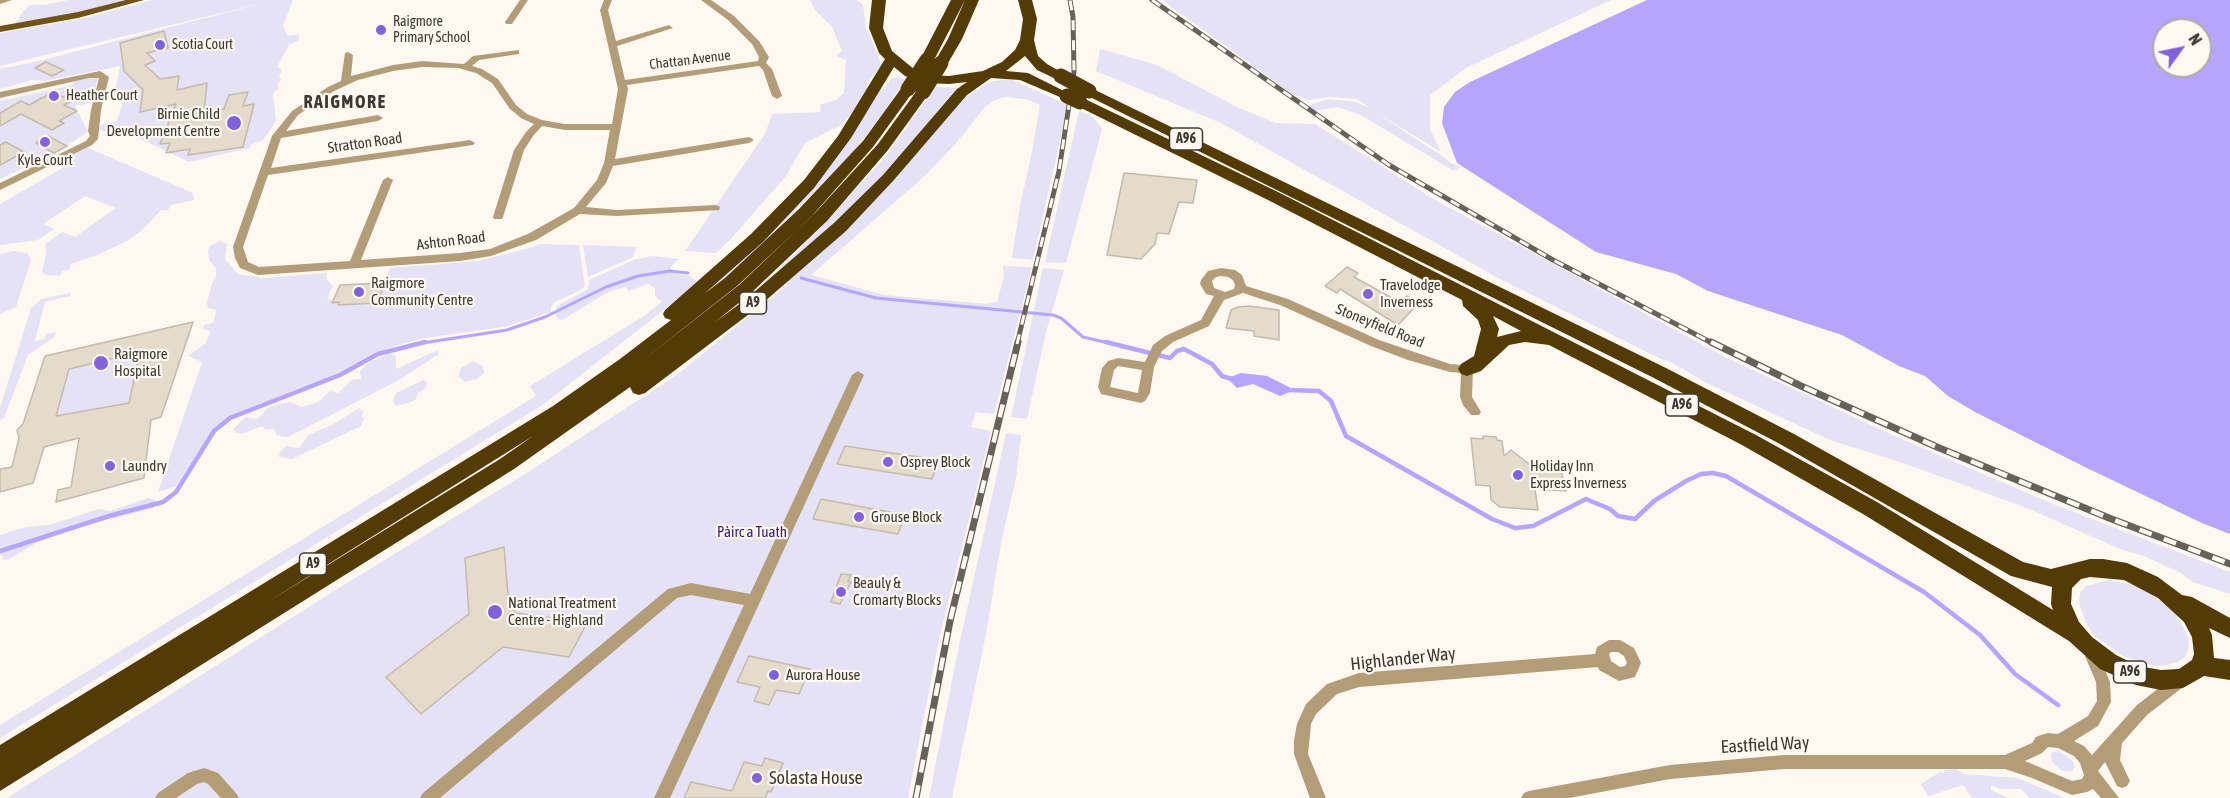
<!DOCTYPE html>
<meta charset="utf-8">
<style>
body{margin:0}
#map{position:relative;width:2230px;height:798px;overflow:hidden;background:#fef8f0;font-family:"Asap Condensed",sans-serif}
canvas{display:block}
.north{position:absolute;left:2152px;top:18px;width:60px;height:60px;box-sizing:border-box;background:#fef8f0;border:2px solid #b0aba4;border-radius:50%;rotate:57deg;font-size:16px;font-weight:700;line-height:24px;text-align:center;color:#3c3833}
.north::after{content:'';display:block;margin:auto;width:21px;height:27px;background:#8161dc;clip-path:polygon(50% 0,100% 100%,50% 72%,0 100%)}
</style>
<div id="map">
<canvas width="2230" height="798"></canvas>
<div class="north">N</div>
</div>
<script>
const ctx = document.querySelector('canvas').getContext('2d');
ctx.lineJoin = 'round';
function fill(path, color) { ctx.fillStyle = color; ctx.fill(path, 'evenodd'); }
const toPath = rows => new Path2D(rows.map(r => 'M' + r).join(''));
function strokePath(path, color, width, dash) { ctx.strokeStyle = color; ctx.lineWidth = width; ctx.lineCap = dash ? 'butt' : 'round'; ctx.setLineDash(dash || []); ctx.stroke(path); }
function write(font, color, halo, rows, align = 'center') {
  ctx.font = font + ' "Asap Condensed",sans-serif'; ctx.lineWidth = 4.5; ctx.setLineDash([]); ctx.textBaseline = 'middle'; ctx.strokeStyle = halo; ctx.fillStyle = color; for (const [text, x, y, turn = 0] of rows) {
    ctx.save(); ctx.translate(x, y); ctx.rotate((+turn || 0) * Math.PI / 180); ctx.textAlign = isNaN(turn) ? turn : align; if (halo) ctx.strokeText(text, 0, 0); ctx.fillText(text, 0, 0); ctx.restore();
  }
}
fill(toPath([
 [68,0,133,0,108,8,17,23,14,22,20,19,18,18,29,5,45,5],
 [153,0,293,0,283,26,288,36,299,35,299,40,289,45,277,67,282,70,279,77,281,80,277,84,279,88,273,94,276,121,263,140,252,144,250,148,189,162,126,132,117,138,101,130,99,127,103,124,117,121,124,99,124,94,108,97,109,90,116,86,120,66,44,81,32,80,0,89,0,69,43,60,267,2,0,66,0,33,81,19],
 [810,0,857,0,863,5,866,27,882,65,868,81,866,97,841,125,805,143,786,176,730,240,716,253,685,251,765,134,772,114,821,112,820,105,836,100,844,93,846,60,838,57,837,55,842,51,832,27,815,10],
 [1162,0,1611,0,1466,68,1430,95,1430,129,1441,152,1374,111,1445,158,1450,163,1460,167,1454,171,1361,115,1338,107,1315,111,1310,107,1312,104,1329,99,1355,102,1370,108,1357,99,1329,97,1308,100,1292,94],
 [1100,49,1157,65,1239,108,1276,123,1315,124,1437,201,1727,358,1897,437,2053,504,2230,572,2230,594,2193,582,2181,573,2144,556,2120,549,2027,508,1903,463,1830,440,1705,382,1671,362,1661,359,1500,279,1221,123,1096,71],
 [93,76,98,78,93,98,89,103,75,106,88,132,55,153,57,158,33,170,26,167,0,179,0,101,72,85,75,81],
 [898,77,905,80,882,115,852,153,736,272,692,303,838,155,881,89,884,89,891,79],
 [1010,79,1068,105,1033,260,1012,258,1020,205,1031,157,1040,105,1025,99,1005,97,995,100,985,107,956,143,926,175,811,275,884,295,987,304,997,302,1004,276,1003,266,1032,267,994,414,976,412,971,427,991,431,940,635,908,798,7,798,334,591,530,471,678,374,787,285,784,283,880,193,966,97,989,82],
 [935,87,961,88,866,195,777,277,704,330,776,272,820,229,886,156],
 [1079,111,1093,117,1102,129,1066,263,1045,262],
 [86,147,193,193,194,200,171,205,168,210,161,210,142,230,129,240,95,256,70,264,70,269,62,271,60,276,45,275,42,271,46,254,45,244,62,232,75,237,116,208,85,196,43,224,54,229,38,240,0,245,0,204,68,165,63,160],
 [220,241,227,244,225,259,238,274,264,278,327,273,327,280,333,286,327,299,333,300,332,303,339,302,338,305,377,303,390,268,479,261,526,249,540,244,579,245,585,286,581,290,555,302,551,307,551,312,504,327,424,338,389,348,332,377,229,417,212,432,176,486,158,492,202,362,188,356,206,343,210,331,203,329,204,325,212,323,215,317,216,310,208,308,207,303,212,283,216,278,216,268,209,260,208,251,210,246],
 [583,245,636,247,633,257,588,277],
 [15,251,27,253,31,260,16,307,0,314,0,254],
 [652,256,679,259,671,267,672,273,690,276,696,281,694,286,544,404,0,738,0,725,536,396,530,386,644,316,662,302,655,296,655,288,648,284,629,291,626,287,610,291,562,320,557,318,555,313,557,306,588,289,589,280,634,260],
 [1043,268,1064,270,1046,332,1027,419,1011,417],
 [70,293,70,296,45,302,35,341,45,339,46,334,56,332,54,337,28,355,4,418,0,420,0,408,31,308,42,299],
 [438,350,439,354,399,380,288,437,276,435,275,429,266,430,262,426,242,434,235,432,233,429,246,417,258,419,268,408,279,404,290,402,302,407,318,402,330,391,338,393,352,380,361,379,360,371,370,362,384,356,390,354,396,356,396,369],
 [140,352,129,403,56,416,64,387,32,394,39,375],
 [473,361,483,366,484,373,477,379,465,382,459,377,459,373,461,368],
 [423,380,427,382,427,386,422,391,418,392,416,399,409,403,396,406,393,401,396,393],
 [359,408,364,412,361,416,364,418,361,426,292,459,279,457,280,452,286,446,299,448,308,435,332,425],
 [1006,433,1021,435,1016,478,1001,543,986,634,952,798,929,798,958,650],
 [148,498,156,500,154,508,75,528,36,543,9,559,3,560,2,555,0,555,0,535,26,527,49,525,99,509,111,511],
 [2107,580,2135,585,2150,593,2175,613,2188,636,2189,647,2186,656,2178,662,2167,665,2154,666,2123,656,2096,637,2087,625,2079,603,2080,593,2086,586],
 [2058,751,2072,760,2075,766,2072,771,2062,771,2052,762,2051,753],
 [1956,769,1964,774,2017,778,2065,798,2030,798,2021,789,2001,789,1991,785,1991,790,2009,798,1972,798,1963,785,1928,796,1921,784,1940,772,1944,773,1944,770]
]), '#e4e2f4');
fill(toPath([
 [1647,0,2230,0,2230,534,2202,523,2089,469,1975,412,1948,396,1925,376,1899,366,1842,335,1708,291,1676,274,1596,252,1457,163,1442,123,1444,107,1455,92,1470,82],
 [2164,30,2200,30,2200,66,2164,66],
 [1241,373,1267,376,1289,387,1292,391,1280,396,1253,384,1237,388,1227,378]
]), '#b5a5fc');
strokePath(toPath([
 [801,278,876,298,1053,315,1061,318,1083,337,1113,344],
 [416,344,507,330,545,317,606,287,638,276,670,271,688,273]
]), '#b5a5fc', 3);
strokePath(toPath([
 [1106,342,1170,358,1177,351,1184,349,1212,364,1222,376,1232,379],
 [1288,390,1319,391,1331,401,1346,436,1492,519,1515,528,1533,526,1586,499,1610,509,1618,516,1635,519,1654,501,1686,481,1701,474,1713,473,1726,476,1924,592,1980,635,2015,674,2058,705],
 [0,551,109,516,163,502,176,492,214,431,230,418,340,375,378,354,425,342]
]), '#b5a5fc', 4.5);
const building = toPath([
 [164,31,168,48,147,53,155,61,145,65,160,79,179,76,177,90,207,83,204,111,224,109,229,95,248,92,243,106,254,104,243,147,188,155,190,149,166,153,170,143,160,144,176,104,140,112,143,90,124,71,120,43,164,31],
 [46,62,59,68,64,70,52,76,35,68,46,62],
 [53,92,72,101,64,105,77,111,59,121,64,123,52,130,21,114,0,126,0,113,21,101,29,105,53,92],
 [48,136,67,146,54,153,36,143,48,136],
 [6,142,24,152,0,165,0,145,6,142],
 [1124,173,1197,180,1193,203,1179,202,1169,234,1157,233,1155,244,1141,259,1107,255,1124,173],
 [1347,267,1358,273,1354,277,1401,303,1407,296,1417,301,1414,304,1417,305,1398,325,1340,289,1337,293,1325,286,1347,267],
 [385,283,377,303,338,305,339,302,332,303,340,285,385,283],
 [1249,306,1279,310,1279,340,1254,336,1254,331,1226,328,1231,310,1238,307,1249,306],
 [193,322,161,417,151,420,144,478,56,502,58,490,71,487,79,438,44,447,33,483,0,492,0,469,12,467,19,438,17,430,23,424,45,356,193,322],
 [140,352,129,403,56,416,69,369,140,352],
 [1483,436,1496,437,1497,440,1502,441,1504,456,1511,450,1529,464,1555,467,1556,470,1561,470,1566,491,1535,489,1538,510,1500,507,1491,500,1490,486,1476,485,1471,438,1483,439,1483,436],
 [845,446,939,460,932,479,837,464,845,446],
 [821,499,905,515,898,534,813,519,821,499],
 [504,547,509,606,513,610,517,613,587,623,569,657,503,647,421,714,386,677,469,614,465,558,504,547],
 [841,574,851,575,848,581,851,582,840,604,831,602,841,574],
 [749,656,810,669,799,694,776,690,769,705,754,701,760,687,737,682,749,656],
 [765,758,783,763,771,792,768,791,765,798,684,798,691,782,732,791,744,762,762,766,765,758]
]);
fill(building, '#e4dbcd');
strokePath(building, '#c3baac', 1.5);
fill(toPath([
 [0,0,12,0,0,4,0,0],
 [520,0,528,0,512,24,506,24,505,22,520,0],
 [604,0,612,0,608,10,616,41,669,25,673,28,617,46,625,80,758,61,759,57,752,44,728,20,701,0,711,0,734,16,759,41,769,57,766,63,772,69,782,96,777,99,772,96,763,70,759,66,627,85,628,89,615,159,749,137,754,140,749,143,613,166,606,183,586,207,617,210,715,205,719,206,720,208,719,210,617,216,580,214,536,240,491,256,460,261,258,275,240,268,235,258,233,247,272,136,292,111,328,87,341,81,345,53,348,52,353,55,351,76,393,65,422,61,464,64,473,56,519,50,519,54,479,60,472,66,482,69,498,79,516,105,527,114,542,120,565,124,612,124,618,89,600,10,604,0],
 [422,67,458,68,476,73,492,83,510,109,521,118,534,124,526,132,514,150,493,217,494,219,502,219,503,217,524,150,533,136,542,126,565,130,610,130,604,163,597,180,574,208,528,234,490,249,460,253,361,260,393,180,388,177,383,180,350,261,259,267,248,262,243,247,268,175,473,145,475,143,470,140,271,168,281,138,378,121,383,118,378,115,286,131,298,115,334,91,358,80,393,71,422,67],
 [100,71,109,77,101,110,98,139,92,145,0,190,0,183,86,141,90,136,88,131,91,110,99,78,89,78,0,98,0,92,100,71],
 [1221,268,1235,270,1242,275,1246,286,1288,299,1379,340,1450,364,1471,366,1473,369,1472,397,1481,412,1479,415,1471,415,1463,405,1460,397,1461,373,1450,372,1408,360,1371,346,1280,305,1243,293,1224,300,1209,326,1173,342,1162,351,1154,367,1150,393,1145,401,1141,403,1101,394,1098,387,1102,368,1108,361,1118,358,1145,362,1153,345,1165,336,1201,320,1214,296,1206,294,1200,284,1201,280,1208,271,1221,268],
 [1221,276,1228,277,1233,280,1235,285,1234,289,1225,292,1214,288,1212,281,1216,277,1221,276],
 [1118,366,1142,370,1138,393,1110,387,1114,370,1118,366],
 [858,371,864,375,670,798,654,798,744,605,691,595,677,598,440,798,420,798,423,793,668,589,691,583,750,594,852,375,858,371],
 [1609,640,1620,640,1634,648,1641,663,1635,677,1619,681,1599,670,1598,667,1359,687,1337,694,1316,714,1311,724,1308,754,1326,798,1310,798,1294,754,1294,740,1297,724,1306,704,1327,684,1359,673,1595,654,1597,647,1609,640],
 [1611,652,1618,652,1624,656,1627,663,1625,666,1620,667,1611,661,1609,654,1611,652],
 [2092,650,2097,651,2110,682,2111,702,2098,726,2074,741,2084,746,2092,755,2137,705,2177,674,2182,672,2187,674,2189,679,2187,684,2147,715,2122,743,2120,760,2130,781,2127,786,2122,788,2117,786,2105,762,2098,771,2119,798,2101,798,2093,789,2087,792,2072,795,2032,778,2005,769,1784,769,1670,779,1569,798,1521,798,1524,793,1529,791,1670,765,1784,755,2005,755,2032,743,2036,737,2041,735,2048,733,2058,734,2088,716,2097,701,2096,682,2085,656,2087,651,2092,650],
 [2048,747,2058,748,2074,756,2080,763,2084,775,2082,779,2072,781,2025,761,2042,753,2048,747],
 [204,768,218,773,236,793,239,798,221,798,208,784,204,782,197,784,176,798,155,798,158,793,188,773,204,768]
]), '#b39d79');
fill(toPath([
 [126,0,144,0,78,18,0,32,0,26,78,12,126,0]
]), '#715217');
fill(toPath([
 [872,0,886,0,883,28,892,51,915,70,929,75,949,76,983,71,1002,62,1015,50,1020,40,1023,19,1018,0,1032,0,1037,19,1034,40,1038,56,1047,64,1068,76,1066,79,1056,79,1037,70,1025,56,1006,71,1028,73,1074,96,1067,100,1020,80,991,78,967,95,893,181,846,231,757,308,645,393,639,395,633,393,630,387,514,469,0,791,0,745,553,406,620,359,671,320,665,318,663,314,665,310,751,234,804,180,838,136,885,59,879,53,869,28,872,0],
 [894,67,905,76,927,83,949,84,967,82,957,89,883,175,834,223,745,300,715,322,751,293,827,221,888,150,930,92,923,88,918,89,878,144,815,213,739,285,638,364,737,286,811,217,873,147,915,89,913,86,903,86,863,141,799,209,725,278,704,294,763,242,814,188,851,138,894,67],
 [533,436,500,459,266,603,533,436],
 [951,0,965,0,934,60,927,64,922,63,920,60,951,0],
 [965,0,979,0,962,39,948,63,946,66,936,66,934,63,948,39,965,0],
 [1089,87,1664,367,1794,434,2023,562,2051,569,2090,559,2103,559,2127,563,2158,577,2182,595,2192,597,2230,618,2230,638,2209,628,2212,635,2214,658,2230,660,2230,680,2204,676,2183,688,2161,690,2136,685,2100,669,2069,641,1863,514,1742,445,1549,345,1525,342,1509,345,1481,371,1467,376,1461,374,1458,369,1461,364,1474,356,1481,329,1478,320,1463,306,1462,300,1268,200,1075,105,1073,102,1075,99,1085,99,1278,192,1756,435,1877,502,2053,610,2051,604,2052,587,2011,576,1780,444,1652,377,1084,94,1082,91,1089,87],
 [1493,316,1521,331,1497,337,1499,329,1493,316],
 [2090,577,2124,580,2158,598,2184,622,2192,637,2194,654,2192,660,2179,669,2161,670,2138,666,2116,655,2092,637,2079,622,2071,604,2072,588,2081,579,2090,577]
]), '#543a04');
const railFar1 = toPath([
 [1152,0,1389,165,1553,260,1714,344],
 [1017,344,1059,171,1074,72,1073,17,1070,0]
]);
const rail = toPath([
 [1711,342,1801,386,1937,447,2109,518,2230,564],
 [916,798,950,621,1018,342]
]);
strokePath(railFar1, '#65615b', 5);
strokePath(rail, '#65615b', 7);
strokePath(railFar1, '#fef8f0', 3, [10]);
strokePath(rail, '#fef8f0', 4.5, [13]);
strokePath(toPath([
 [1061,76,1089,91],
 [908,89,927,60],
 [923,92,941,63],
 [1067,96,1080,102]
]), '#543a04', 15);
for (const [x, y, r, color] of [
 [381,30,6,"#8161dc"],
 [160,45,6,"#8161dc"],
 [54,96,6,"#8161dc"],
 [234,123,8,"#8161dc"],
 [45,142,6,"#8161dc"],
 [359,292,6,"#8161dc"],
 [1368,294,6,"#8161dc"],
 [101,363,8,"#8161dc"],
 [888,462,6,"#8161dc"],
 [110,466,6,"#8161dc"],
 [1518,475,6,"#8161dc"],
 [859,517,6,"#8161dc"],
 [841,592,6,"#8161dc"],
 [495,612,8,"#8161dc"],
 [774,675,6,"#8161dc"],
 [757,778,6,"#8161dc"]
]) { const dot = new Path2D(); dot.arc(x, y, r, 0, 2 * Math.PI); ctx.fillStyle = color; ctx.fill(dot); strokePath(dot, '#fef8f0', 2); }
write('14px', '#3c3833', '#fef8f0', [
 ["Raigmore",393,22],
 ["Primary School",393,38],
 ["Scotia Court",172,45],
 ["Heather Court",66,96]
], 'left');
write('14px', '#3c3833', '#fef8f0', [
 ["Chattan Avenue",690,60,-7]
]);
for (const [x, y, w] of [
 [1186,139,33],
 [753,303,27],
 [1682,405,33],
 [313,564,27],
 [2130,672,33]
]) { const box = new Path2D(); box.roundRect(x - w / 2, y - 11, w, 22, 4.5); ctx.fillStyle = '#fef8f0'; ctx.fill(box); strokePath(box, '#3c3833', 1.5); }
write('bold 14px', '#3c3833', null, [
 ["A96",1186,139],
 ["A9",753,303],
 ["A96",1682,405],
 ["A9",313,564],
 ["A96",2130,672]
]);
write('15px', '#3c3833', '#fef8f0', [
 ["Birnie Child",220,114,"right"],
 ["Development Centre",220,131,"right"],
 ["Kyle Court",45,160,"center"],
 ["Raigmore",371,283],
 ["Community Centre",371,300],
 ["Travelodge",1380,285],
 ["Inverness",1380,302],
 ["Raigmore",114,354],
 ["Hospital",114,371],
 ["Osprey Block",900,462],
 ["Laundry",122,466],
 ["Holiday Inn",1530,466],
 ["Express Inverness",1530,483],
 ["Grouse Block",871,517],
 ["Beauly &",853,583],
 ["Cromarty Blocks",853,600],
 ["National Treatment",508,603],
 ["Centre - Highland",508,620],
 ["Aurora House",786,675]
], 'left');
write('15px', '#3c3833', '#fef8f0', [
 ["Stratton Road",365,143,-8],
 ["Ashton Road",451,241,-7],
 ["Stoneyfield Road",1380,326,22]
]);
write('15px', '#3b187b', '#fef8f0', [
 ["Pàirc a Tuath",752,532]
]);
ctx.letterSpacing = '1.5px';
write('bold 18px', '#3c3833', '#fef8f0', [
 ["RAIGMORE",345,102]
]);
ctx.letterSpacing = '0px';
write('18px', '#3c3833', '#fef8f0', [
 ["Highlander Way",1403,659,-6],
 ["Eastfield Way",1765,745,-3]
]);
write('18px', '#3c3833', '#fef8f0', [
 ["Solasta House",769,778]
], 'left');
</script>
